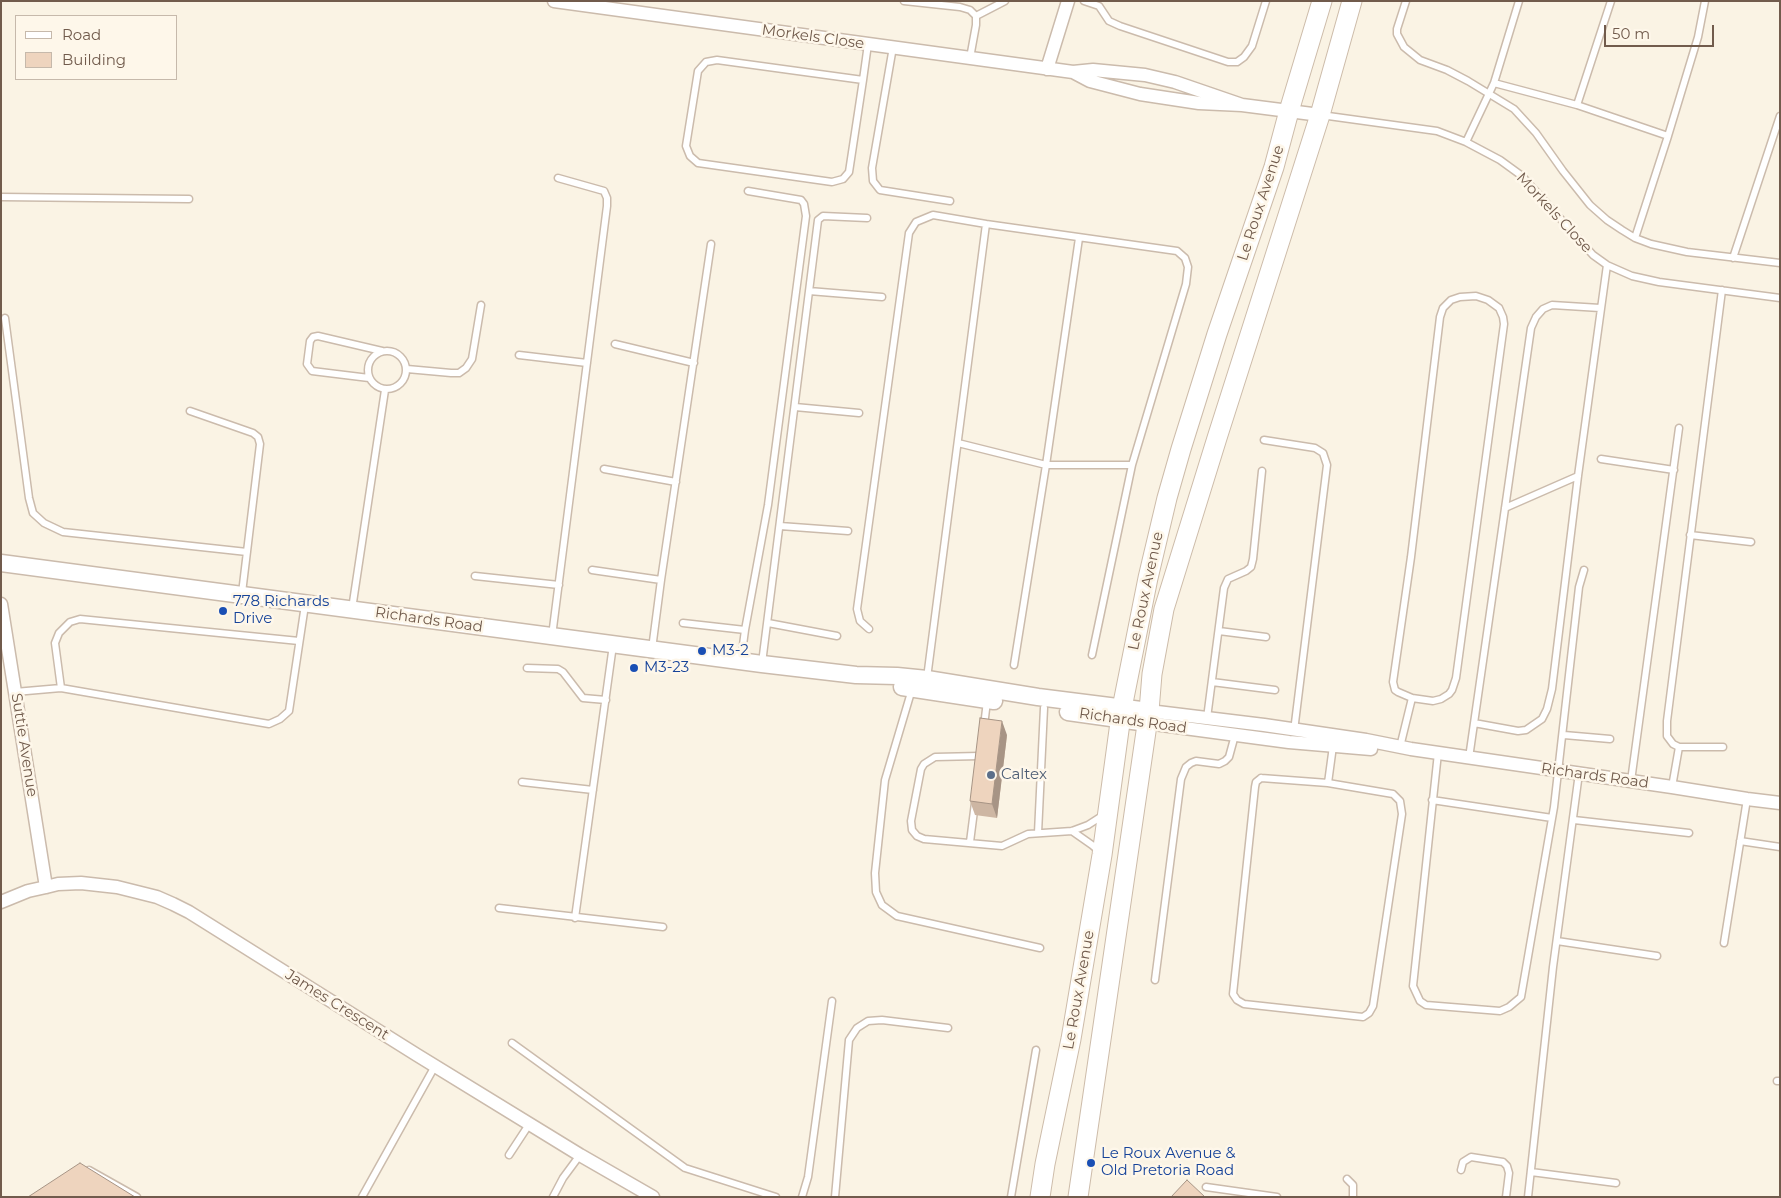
<!DOCTYPE html>
<style>
body{margin:0}
#map{position:relative;width:1781px;height:1198px;overflow:hidden;background:#faf3e4;font-family:Montserrat,sans-serif}
canvas{display:block}
.frame{position:absolute;inset:0;border:2px solid #715b4c;pointer-events:none}
.legend{position:absolute;left:15px;top:15px;width:162px;height:65px;box-sizing:border-box;background:#fef7ea;border:1px solid #c6b9ab;margin:0;padding:6px 9px;list-style:none;font-size:15px;color:#715b4c}
.legend li{display:flex;align-items:center;gap:10px;height:25px}
.legend b{width:25px;border:1px solid #c6b9ab}
.scale{position:absolute;left:1604px;top:25px;width:110px;height:22px;box-sizing:border-box;border:2px solid #715b4c;border-top:0;padding-left:6px;font-size:15px;line-height:18px;white-space:nowrap;color:#715b4c;-webkit-text-stroke:4px #fef7ea;paint-order:stroke}
</style>
<div id="map">
<canvas width="1781" height="1198"></canvas>
<div class="frame"></div>
<ul class="legend">
<li><b style="height:6px;background:#fff"></b>Road</li>
<li><b style="height:14px;background:#eed4be"></b>Building</li>
</ul>
<div class="scale">50 m</div>
</div>
<script>
const ctx = document.querySelector('canvas').getContext('2d');
ctx.lineJoin = 'round';
const toPath = rows => new Path2D(rows.map(r => 'M' + r).join(''));
function strokePath(path, color, width, dash) { ctx.strokeStyle = color; ctx.lineWidth = width; ctx.lineCap = dash ? 'butt' : 'round'; ctx.setLineDash(dash || []); ctx.stroke(path); }
function fill(path, color) { ctx.fillStyle = color; ctx.fill(path, 'evenodd'); }
function write(font, color, halo, rows, align = 'center') {
  ctx.font = font + ' Montserrat,sans-serif'; ctx.lineWidth = 5; ctx.setLineDash([]); ctx.textBaseline = 'middle'; ctx.strokeStyle = halo; ctx.fillStyle = color; for (const [text, x, y, turn = 0] of rows) {
    ctx.save(); ctx.translate(x, y); ctx.rotate((+turn || 0) * Math.PI / 180); ctx.textAlign = isNaN(turn) ? turn : align; if (halo) ctx.strokeText(text, 0, 0); ctx.fillText(text, 0, 0); ctx.restore();
  }
}
const service = toPath([
 [904,1,960,7,970,10,976,16,976,25,970,58],
 [1084,1,1099,6,1109,21,1120,26,1228,62,1237,62,1244,57,1252,46,1266,1],
 [1406,1,1397,29,1397,34,1404,47,1420,60,1447,70,1468,81,1514,109,1536,133,1563,171,1590,205,1607,220,1622,230,1635,238,1651,244,1687,252,1780,263],
 [976,16,1005,1],
 [893,47,872,168,873,181,880,190,950,201],
 [863,80,717,60,706,62,698,71,686,146,690,156,698,163,832,182,843,179,849,172,863,80,868,44],
 [1494,83,1577,105,1668,136,1698,37,1705,1],
 [1577,105,1611,1],
 [1321,115,1437,131,1466,142,1500,160,1522,176,1593,255,1607,265,1632,276,1659,282,1780,298],
 [1466,142,1494,83,1519,1],
 [1,197,189,199],
 [1635,238,1668,136],
 [1733,258,1780,116],
 [1722,290,1667,721,1667,736,1673,744,1679,747,1723,747],
 [809,291,882,297],
 [5,318,29,498,33,513,44,523,63,532,247,552],
 [615,344,694,363],
 '368 370a19 19 0 1 1 38 0a19 19 0 1 1-38 0Z',
 [519,355,587,363],
 [407,369,451,373,459,373,466,368,472,359,481,305],
 [369,378,312,371,307,364,310,341,313,337,318,336,382,351],
 [795,407,859,413],
 [190,411,253,433,258,437,260,444,242,593],
 [1264,440,1315,448,1323,453,1327,465,1294,731],
 [958,443,1046,465,1132,465],
 [1601,459,1674,470],
 [604,469,676,482],
 [1505,508,1578,476],
 [780,526,848,531],
 [1690,535,1751,542],
 [592,570,661,580],
 [475,576,559,585],
 [352,609,385,390],
 [683,623,745,630],
 [768,623,837,636],
 [869,629,860,621,857,609,909,233,916,222,933,215,986,224],
 [1219,631,1266,637],
 [552,636,607,206,607,198,604,191,558,178],
 [652,649,661,580,711,244],
 [741,660,745,630,768,505,806,216,804,204,801,200,748,191],
 [762,663,818,220,823,216,867,218],
 [1014,665,1046,465,1079,238],
 [527,668,558,669,563,672,583,698,606,700],
 [927,678,986,224,1177,251,1185,258,1188,267,1186,284,1132,465,1092,655],
 [1212,682,1275,690],
 [61,688,55,643,59,633,70,622,80,619,299,641],
 [912,689,885,780,875,873,876,892,882,905,897,916,1040,948],
 [15,692,61,688,269,724,280,719,289,711,305,605],
 [1207,718,1224,588,1228,579,1246,571,1251,567,1253,559,1262,471],
 [1474,723,1518,731,1526,730,1542,719,1547,709,1552,689,1578,476,1607,265],
 [984,726,987,701],
 [1564,735,1610,739],
 [1400,747,1412,698,1398,692,1395,690,1393,682,1411,557,1440,317,1443,308,1451,300,1460,297,1476,296,1488,300,1499,308,1503,317,1504,324,1456,678,1452,690,1449,694,1441,699,1433,701,1412,698],
 [1438,753,1413,986,1420,1001,1426,1005,1500,1011,1509,1007,1521,997,1554,807,1579,587,1584,570],
 [980,756,935,757,924,764,921,769,911,821,912,830,917,836,924,839,1002,846,1028,834,1072,831,1088,825,1102,816],
 [1469,758,1531,328,1536,317,1543,309,1552,305,1600,308],
 [1261,778,1328,783,1393,794,1400,801,1402,814,1373,1006,1369,1013,1363,1017,1244,1004,1237,1000,1233,994,1255,787,1256,782,1261,778],
 [1631,781,1679,428],
 [522,782,593,790],
 [1328,783,1333,746],
 [1672,787,1679,747],
 [1432,800,1552,818],
 [1574,820,1689,833],
 [1072,831,1092,845,1099,851],
 [1038,833,1044,708],
 [1740,841,1780,847],
 [970,842,975,803],
 [499,908,663,927],
 [575,918,613,645],
 [1557,941,1657,956],
 [1724,943,1747,799],
 [1155,980,1181,779,1186,767,1191,763,1196,761,1219,764,1225,761,1229,757,1235,735],
 [512,1043,685,1168,776,1197],
 [1777,1081,1780,1081],
 [509,1155,530,1123],
 [89,1170,137,1197],
 [1461,1170,1463,1162,1471,1157,1503,1162,1507,1166,1509,1173,1506,1197],
 [1531,1172,1616,1183],
 [1347,1179,1353,1185,1353,1197],
 [1206,1187,1277,1197],
 [362,1197,435,1066],
 [553,1197,563,1178,580,1155],
 [802,1197,808,1177,832,1001],
 [835,1197,849,1040,857,1028,868,1021,882,1020,948,1028],
 [1011,1197,1036,1050],
 [1528,1197,1553,967,1579,773]
]);
const minor = toPath([
 [554,1,1073,72,1093,70,1145,75,1175,82,1242,105],
 [1047,69,1068,1],
 [1073,72,1090,81,1140,94,1199,103,1242,105,1320,115],
 [1,604,46,887],
 [1149,711,1264,725,1366,740,1411,749,1672,787,1747,799,1780,803],
 [1147,723,1289,742,1371,749],
 [1,902,28,891,46,887,58,884,81,883,117,887,157,897,173,904,189,912,417,1055,580,1155,653,1197]
]);
const tertiary = toPath([
 [1,563,762,664,856,675,897,676,927,679,1038,697,1149,711],
 [902,687,994,701],
 [1068,712,1147,723]
]);
const secondary = toPath([
 [1040,1197,1045,1164,1071,1039,1102,855,1122,708,1148,578,1167,498,1181,449,1217,334,1274,167,1289,111,1322,1],
 [1078,1197,1149,711,1152,674,1164,609,1217,438,1320,115,1352,1]
]);
strokePath(service, '#cbbbac', 9);
strokePath(minor, '#cbbbac', 15);
strokePath(tertiary, '#cbbbac', 19);
strokePath(secondary, '#cdbcaa', 21);
strokePath(service, '#fff', 6);
strokePath(minor, '#fff', 12);
strokePath(tertiary, '#fff', 16);
strokePath(secondary, '#fff', 19);
fill(toPath([
 [1007,735,997,818,975,815,970,801]
]), '#cdb6a3');
fill(toPath([
 [1002,721,1007,735,997,818,992,804]
]), '#a79485');
const building = toPath([
 [980,718,1002,721,992,804,970,801,980,718],
 [80,1163,135,1197,28,1197,80,1163],
 [1187,1180,1205,1197,1171,1197,1187,1180]
]);
fill(building, '#eed4be');
strokePath(building, '#a79485', 1);
for (const [x, y, r, color] of [
 [223,611,5,"#1a4fb4"],
 [702,651,5,"#1a4fb4"],
 [634,668,5,"#1a4fb4"],
 [991,775,5,"#5c6f8a"],
 [1091,1163,5,"#1a4fb4"]
]) { const dot = new Path2D(); dot.arc(x, y, r, 0, 2 * Math.PI); ctx.fillStyle = color; ctx.fill(dot); strokePath(dot, '#fef7ea', 2); }
write('15px', '#715b4c', '#fef7ea', [
 ["Morkels Close",813,37,8],
 ["Le Roux Avenue",1261,203,-72],
 ["Morkels Close",1554,213,47],
 ["Le Roux Avenue",1146,591,-78],
 ["Richards Road",429,620,8],
 ["Richards Road",1133,721,8],
 ["Suttie Avenue",24,745,81],
 ["Richards Road",1595,776,8],
 ["Le Roux Avenue",1079,990,-80],
 ["James Crescent",337,1005,32]
]);
write('15px', '#164399', '#fef7ea', [
 ["778 Richards",233,602],
 ["Drive",233,619],
 ["M3-2",712,651],
 ["M3-23",644,668],
 ["Le Roux Avenue &",1101,1154],
 ["Old Pretoria Road",1101,1171]
], 'left');
write('15px', '#4e5e75', '#fef7ea', [
 ["Caltex",1001,775]
], 'left');
</script>
